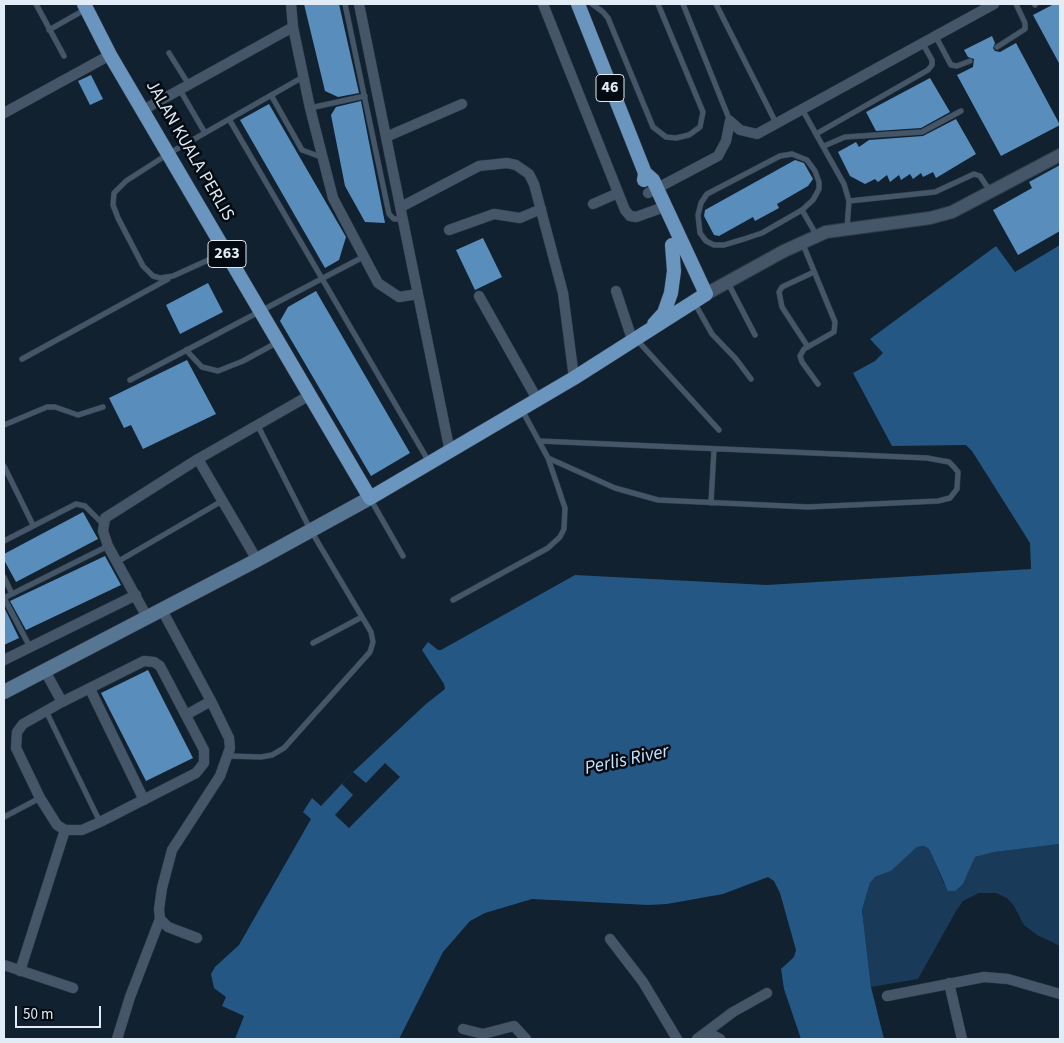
<!DOCTYPE html>
<style>
body{margin:0}
#map{position:relative;width:1064px;height:1043px;overflow:hidden;background:#112130;font-family:"Source Sans 3",sans-serif}
canvas{display:block}
.frame{position:absolute;inset:0;border:5px solid #e1ecf6;pointer-events:none}
.scale{position:absolute;left:15px;top:1006px;width:86px;height:22px;box-sizing:border-box;border:2px solid #e1ecf6;border-top:0;padding-left:6px;font-size:15px;line-height:18px;white-space:nowrap;color:#e1ecf6;-webkit-text-stroke:4px #040a11;paint-order:stroke}
</style>
<div id="map">
<canvas width="1064" height="1043"></canvas>
<div class="frame"></div>
<div class="scale">50 m</div>
</div>
<script>
const ctx = document.querySelector('canvas').getContext('2d');
ctx.lineJoin = 'round';
function fill(path, color) { ctx.fillStyle = color; ctx.fill(path, 'evenodd'); }
const toPath = rows => new Path2D(rows.map(r => 'M' + r).join(''));
function strokePath(path, color, width, dash) { ctx.strokeStyle = color; ctx.lineWidth = width; ctx.lineCap = dash ? 'butt' : 'round'; ctx.setLineDash(dash || []); ctx.stroke(path); }
function write(font, color, halo, rows, align = 'center') {
  ctx.font = font + ' "Source Sans 3",sans-serif'; ctx.lineWidth = 5; ctx.setLineDash([]); ctx.textBaseline = 'middle'; ctx.strokeStyle = halo; ctx.fillStyle = color; for (const [text, x, y, turn = 0] of rows) {
    ctx.save(); ctx.translate(x, y); ctx.rotate((+turn || 0) * Math.PI / 180); ctx.textAlign = isNaN(turn) ? turn : align; if (halo) ctx.strokeText(text, 0, 0); ctx.fillText(text, 0, 0); ctx.restore();
  }
}
fill(toPath([
 [1060,844,1060,946,1037,935,1024,925,1014,906,1007,898,996,893,979,893,963,901,956,911,918,979,871,987,862,910,870,883,875,877,891,871,917,847,924,846,929,849,944,884,963,884,975,857,993,852]
]), '#193b59');
fill(toPath([
 [1060,245,1060,844,994,852,975,857,963,884,955,891,948,891,929,849,924,846,917,847,891,871,875,877,870,883,862,910,871,987,884,1039,801,1039,784,989,781,969,794,957,796,950,780,893,774,881,768,877,723,894,667,904,648,905,532,899,485,913,470,921,443,952,399,1039,235,1039,244,1016,222,1006,226,997,214,988,211,974,215,967,239,945,311,819,303,812,312,798,321,806,353,772,426,704,445,689,444,684,422,650,428,642,438,650,441,650,575,575,767,585,1031,569,1030,543,972,451,966,445,892,446,853,373,875,361,883,353,870,339,996,246,1015,272]
]), '#245783');
fill(toPath([
 [385,763,400,777,349,828,335,815,353,795,342,784,353,772,366,783]
]), '#112130');
fill(toPath([
 [304,4,339,4,359,93,338,97,325,91],
 [1054,4,1060,4,1060,65,1033,15],
 [992,36,995,43,993,48,995,51,1000,52,1016,43,1060,125,1001,156,957,75,973,67,974,59,968,57,964,50],
 [91,75,103,99,90,105,78,81],
 [930,78,950,112,921,128,876,131,866,112],
 [361,101,367,132,385,223,365,222,345,186,331,115,336,107],
 [269,104,346,237,339,260,325,268,240,120],
 [956,119,976,154,936,178,933,172,923,177,921,173,913,179,910,174,901,180,899,175,890,182,887,175,878,182,875,179,865,184,850,176,838,152,856,142,859,147,869,140,923,136],
 [795,160,804,163,813,179,808,186,777,204,779,208,755,221,753,217,719,236,714,235,704,216,705,210],
 [1060,165,1060,231,1018,255,993,210,1032,188,1029,182],
 [483,238,502,277,475,290,456,250],
 [208,283,223,312,180,334,166,305],
 [316,291,410,453,371,476,280,321,288,307],
 [187,360,216,414,143,449,131,425,124,428,109,398],
 [83,512,98,539,16,582,4,560,4,554],
 [105,556,121,585,26,630,10,601],
 [4,607,19,638,4,645],
 [148,670,193,758,146,781,101,693]
]), '#598dbc');
const service = toPath([
 [36,4,64,56],
 [345,4,389,214,394,219,402,219],
 [592,4,603,12,608,18,653,127,666,137,676,138,689,135,700,127,703,112,658,4],
 [683,4,730,121],
 [716,4,776,123],
 [1035,5,1036,4],
 [49,30,86,9],
 [936,37,951,65,957,66,970,61],
 [997,47,1025,29,1025,23,1016,4],
 [169,53,189,85],
 [180,90,205,133],
 [271,95,302,150,321,157],
 [310,108,365,96],
 [802,109,844,184,849,201,847,228],
 [229,119,429,462],
 [816,134,928,70,932,65,932,60,923,44],
 [824,146,845,137,922,132,961,111],
 [792,154,807,160,815,171,819,182,819,189,813,200,802,210,762,233,744,239,724,245,714,245,706,241,700,233,698,215,701,203,707,194,780,156,792,154],
 [849,201,935,192,974,174,980,176,990,191],
 [802,210,817,236],
 [802,242,835,322,834,332,804,349,800,356,802,362,818,384],
 [226,252,173,276,160,278,153,276,143,266,118,218,113,205,114,193,126,181,168,154,303,77],
 [727,281,755,335],
 [694,302,712,334,736,359,751,379],
 [637,340,719,430],
 [808,347,782,307,779,292,782,287,814,272],
 [186,350,202,367,218,371,243,361,278,342],
 [22,359,168,279],
 [130,380,363,257],
 [4,425,47,407,55,407,78,415,103,407],
 [539,441,927,458,949,462,954,467,958,472,957,489,950,498,938,501,808,507,658,500,615,488,548,458],
 [4,466,33,525],
 [371,500,403,556],
 [711,503,714,449],
 [4,541,76,504,85,506,103,524],
 [117,562,222,501],
 [4,577,12,594],
 [4,598,108,546],
 [4,598,30,647],
 [453,600,548,548,560,537,564,529,565,508,548,458,522,410],
 [313,643,362,617],
 [46,711,100,822],
 [228,756,261,757,272,755,284,748,370,652,373,642,371,632,310,529,258,426],
 [4,817,40,798]
]);
const minor = toPath([
 [291,4,293,27,310,108,333,198,378,283,399,297,418,294],
 [359,4,450,452],
 [543,4,625,210,630,216,636,217,664,207],
 [143,110,293,27],
 [4,113,110,55],
 [730,121,740,130,757,134,994,4],
 [386,137,462,104],
 [648,193,718,156,726,141,730,121],
 [593,204,618,193],
 [401,207,479,166,507,163,516,165,529,174,534,184,563,293,574,378],
 [449,230,494,214,520,218,541,209],
 [616,291,633,342],
 [479,296,537,399],
 [198,459,257,560],
 [162,610,211,701,229,738,230,748,220,776,172,850,162,888,159,909,160,919,168,927,197,938],
 [147,617,108,546,103,531,105,518,198,459,310,395],
 [4,660,136,595],
 [144,661,154,662,160,666,204,750,204,763,196,773,100,822,82,830,65,830,57,825,40,798,16,748,17,732,23,724,62,702,144,661],
 [45,671,62,702],
 [90,689,144,800],
 [186,715,211,701],
 [610,939,643,982,677,1039],
 [4,965,73,988],
 [20,971,65,830],
 [949,983,962,1039],
 [887,996,984,977,1008,979,1060,994],
 [463,1029,483,1034,514,1026,526,1039],
 [707,1032,720,1039],
 [117,1039,130,997,160,919],
 [697,1039,733,1012,767,993]
]);
const tertiary = toPath([
 [706,294,784,251,826,232,930,218,952,212,1060,155]
]);
const secondary = toPath([
 [4,692,257,560,370,498]
]);
const primary = toPath([
 [84,4,110,55,370,498,574,378,706,294,653,180,645,173],
 [578,4,645,173,644,180],
 [654,324,664,313,671,293,674,271,672,245]
]);
strokePath(service, '#323c49', 6);
strokePath(minor, '#323c49', 11);
strokePath(tertiary, '#323c49', 14);
strokePath(secondary, '#323c49', 15);
strokePath(primary, '#323c49', 15);
strokePath(service, '#445668', 5);
strokePath(minor, '#445668', 10);
strokePath(tertiary, '#445668', 12);
strokePath(secondary, '#567693', 14);
strokePath(primary, '#6995be', 14);
for (const [x, y, w] of [
 [610,88,28],
 [227,254,38]
]) { const box = new Path2D(); box.roundRect(x - w / 2, y - 13.5, w, 27, 4); ctx.fillStyle = '#040a11'; ctx.fill(box); strokePath(box, '#e1ecf6', 1); }
write('bold 16px', '#e1ecf6', null, [
 ["46",610,88],
 ["263",227,254]
]);
write('18px', '#e1ecf6', '#040a11', [
 ["JALAN KUALA PERLIS",189,151,60]
]);
write('italic 19px', '#c6e3fe', '#040a11', [
 ["Perlis River",627,761,-12]
]);
</script>
